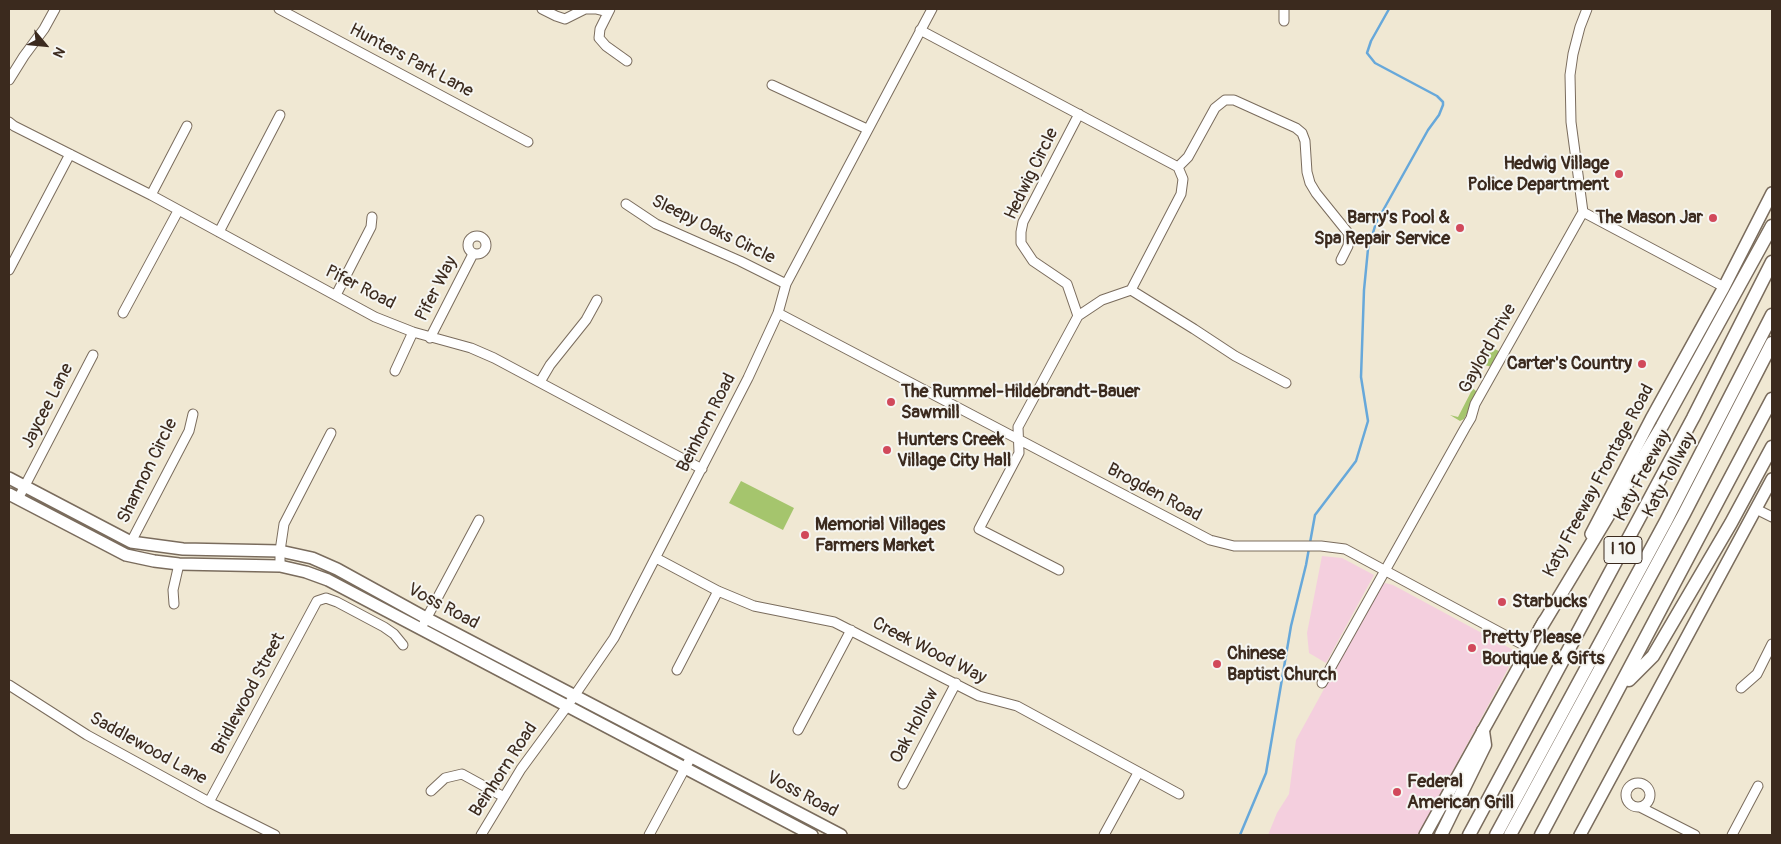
<!DOCTYPE html>
<style>
body{margin:0}
#map{position:relative;width:1781px;height:844px;overflow:hidden;background:#f0e8d3;font-family:Pangolin,sans-serif}
canvas{display:block}
.frame{position:absolute;inset:0;border:10px solid #3b2a1e;pointer-events:none}
.north{position:absolute;left:20px;top:20px;width:50px;height:50px;-webkit-text-stroke:4px #f6f6f2;paint-order:stroke;rotate:118deg;font-size:14px;font-weight:700;line-height:20px;text-align:center;color:#3b2a1e}
.north::after{content:'';display:block;margin:auto;width:18px;height:22px;background:#3b2a1e;clip-path:polygon(50% 0,100% 100%,50% 72%,0 100%)}
</style>
<div id="map">
<canvas width="1781" height="844"></canvas>
<div class="frame"></div>
<div class="north">N</div>
</div>
<script>
const ctx = document.querySelector('canvas').getContext('2d');
ctx.lineJoin = 'round';
function fill(path, color) { ctx.fillStyle = color; ctx.fill(path, 'evenodd'); }
const toPath = rows => new Path2D(rows.map(r => 'M' + r).join(''));
function strokePath(path, color, width, dash) { ctx.strokeStyle = color; ctx.lineWidth = width; ctx.lineCap = dash ? 'butt' : 'round'; ctx.setLineDash(dash || []); ctx.stroke(path); }
function write(font, color, halo, rows, align = 'center') {
  ctx.font = font + ' Pangolin,sans-serif'; ctx.lineWidth = 4; ctx.setLineDash([]); ctx.textBaseline = 'middle'; ctx.strokeStyle = halo; ctx.fillStyle = color; for (const [text, x, y, turn = 0] of rows) {
    ctx.save(); ctx.translate(x, y); ctx.rotate((+turn || 0) * Math.PI / 180); ctx.textAlign = isNaN(turn) ? turn : align; if (halo) ctx.strokeText(text, 0, 0); ctx.fillText(text, 0, 0); ctx.restore();
  }
}
fill(toPath([
 [1322,556,1342,558,1374,575,1326,663,1309,653,1307,633],
 [1385,583,1393,585,1517,652,1418,835,1268,835,1277,813,1289,794,1296,740,1380,587]
]), '#f4cfde');
fill(toPath([
 [1488,346,1501,352,1492,367,1477,363,1480,363],
 [1467,385,1475,390,1478,394,1464,419,1460,421,1450,415,1458,417,1472,390],
 [741,481,794,508,783,530,729,503]
]), '#a5c56d');
strokePath(toPath([
 [1240,835,1266,773,1291,626,1306,565,1315,515,1356,461,1368,421,1361,377,1364,290,1368,249,1376,223,1428,130,1439,115,1443,105,1443,102,1437,96,1375,63,1367,53,1371,41,1389,9]
]), '#67a8da', 2.5);
const minor = toPath([
 [279,9,528,142],
 [542,9,556,16,565,19,585,9,596,9,608,12],
 [610,9,600,29,599,38,606,46,627,61],
 [1284,21,1284,9],
 [920,30,1178,167,1183,179,1181,194,1131,290,1102,300,1078,316],
 [9,80,24,56,44,29,55,9],
 [772,85,867,129],
 [9,122,14,126,151,195,375,317,413,332,471,348,494,358,702,469],
 [1178,167,1188,157,1215,108,1225,100,1234,100,1296,128,1302,133,1305,141,1307,172,1310,183,1316,193,1349,234,1348,246,1341,260],
 [151,195,187,126],
 [626,204,656,224,740,261,786,284],
 [1583,212,1724,287],
 [219,232,280,115],
 '468 245a9 9 0 1 1 18 0a9 9 0 1 1-18 0Z',
 [9,270,70,154],
 [1131,290,1194,329,1235,356,1286,383],
 [336,295,371,227,372,217],
 [123,313,178,211],
 [778,313,1210,540,1234,546,1321,546,1345,549,1529,648],
 [430,338,473,254],
 [395,371,413,332],
 [540,382,550,365,586,320,597,300],
 [18,499,93,355],
 [1756,509,1772,517],
 [131,542,189,431,193,414],
 [656,558,718,591,754,606,834,622,979,696,1017,706,1179,794],
 [280,566,280,551,284,524,331,433],
 [1059,570,979,529,1019,453,1018,427,1078,316,1067,284,1033,261,1021,243,1021,232,1023,222,1079,114],
 [174,604,173,590,179,564],
 [424,623,479,520],
 [677,670,718,591],
 [1322,683,1465,428,1471,418,1475,404,1583,212,1571,122,1570,75,1573,54,1580,27,1587,9],
 [9,685,87,735,209,802,275,835],
 [1741,688,1757,674,1772,644],
 [798,730,851,630],
 '1626 795a12 12 0 1 1 24 0a12 12 0 1 1-24 0Z',
 [903,784,956,683],
 [431,791,445,778,462,774,504,797],
 [209,802,317,601,326,598,337,602,384,627,394,634,403,645],
 [1640,807,1695,835],
 [481,835,521,769,568,705,614,638,748,378,778,313,786,284,932,9],
 [649,835,691,757],
 [1104,835,1138,773],
 [1732,835,1758,786]
]);
const major = toPath([
 [9,478,131,542,183,549,280,551,312,558,337,569,426,618,841,835],
 [9,494,126,555,154,561,179,564,280,566,306,572,328,580,812,835],
 [1591,534,1651,419,1724,287,1772,193],
 [1425,835,1544,621],
 [1580,835,1772,479]
]);
const highway = toPath([
 [1540,629,1662,426,1772,226],
 [1629,680,1653,656,1731,523,1772,447],
 [1441,835,1485,745,1483,731],
 [1469,835,1693,418,1772,262],
 [1496,835,1666,521,1772,315],
 [1510,835,1684,514,1772,343],
 [1541,835,1772,399]
]);
strokePath(minor, '#7a6c5d', 11);
strokePath(major, '#7a6c5d', 14);
strokePath(highway, '#7a6c5d', 15);
strokePath(minor, '#fff', 9);
strokePath(major, '#fff', 11);
strokePath(highway, '#fff', 12);
for (const [x, y, r, color] of [
 [1619,174,5,"#d1495b"],
 [1713,218,5,"#d1495b"],
 [1460,228,5,"#d1495b"],
 [1642,364,5,"#d1495b"],
 [891,402,5,"#d1495b"],
 [887,450,5,"#d1495b"],
 [805,535,5,"#d1495b"],
 [1502,602,5,"#d1495b"],
 [1472,648,5,"#d1495b"],
 [1217,664,5,"#d1495b"],
 [1397,792,5,"#d1495b"]
]) { const dot = new Path2D(); dot.arc(x, y, r, 0, 2 * Math.PI); ctx.fillStyle = color; ctx.fill(dot); strokePath(dot, '#f6f6f2', 2); }
for (const [x, y, w] of [
 [1623,550,38]
]) { const box = new Path2D(); box.roundRect(x - w / 2, y - 13.5, w, 27, 4); ctx.fillStyle = '#f6f6f2'; ctx.fill(box); strokePath(box, '#3b2a1e', 1); }
write('bold 16px', '#3b2a1e', null, [
 ["I 10",1623,550]
]);
write('18px', '#3b2a1e', '#f6f6f2', [
 ["Hunters Park Lane",411,61,28],
 ["Hedwig Circle",1032,174,-64],
 ["Sleepy Oaks Circle",713,230,26],
 ["Pifer Road",360,288,27],
 ["Pifer Way",437,289,-63],
 ["Gaylord Drive",1488,349,-61],
 ["Jaycee Lane",48,406,-63],
 ["Beinhorn Road",707,423,-63],
 ["Shannon Circle",148,471,-64],
 ["Katy Tollway",1670,475,-62],
 ["Katy Freeway",1643,476,-62],
 ["Katy Freeway Frontage Road",1599,481,-62],
 ["Brogden Road",1154,493,28],
 ["Voss Road",443,607,28],
 ["Creek Wood Way",929,651,27],
 ["Bridlewood Street",249,694,-62],
 ["Oak Hollow",915,726,-62],
 ["Saddlewood Lane",148,749,29],
 ["Beinhorn Road",504,770,-57],
 ["Voss Road",802,795,28]
]);
write('bold 18px', '#3b2a1e', '#f6f6f2', [
 ["Hedwig Village",1609,164,"right"],
 ["Police Department",1609,185,"right"],
 ["Barry's Pool &",1450,218,"right"],
 ["Spa Repair Service",1450,239,"right"],
 ["The Mason Jar",1703,218,"right"],
 ["Carter's Country",1632,364,"right"],
 ["The Rummel-Hildebrandt-Bauer",901,392],
 ["Sawmill",901,413],
 ["Hunters Creek",897,440],
 ["Village City Hall",897,461],
 ["Memorial Villages",815,525],
 ["Farmers Market",815,546],
 ["Starbucks",1512,602],
 ["Pretty Please",1482,638],
 ["Boutique & Gifts",1482,659],
 ["Chinese",1227,654],
 ["Baptist Church",1227,675],
 ["Federal",1407,782],
 ["American Grill",1407,803]
], 'left');
</script>
